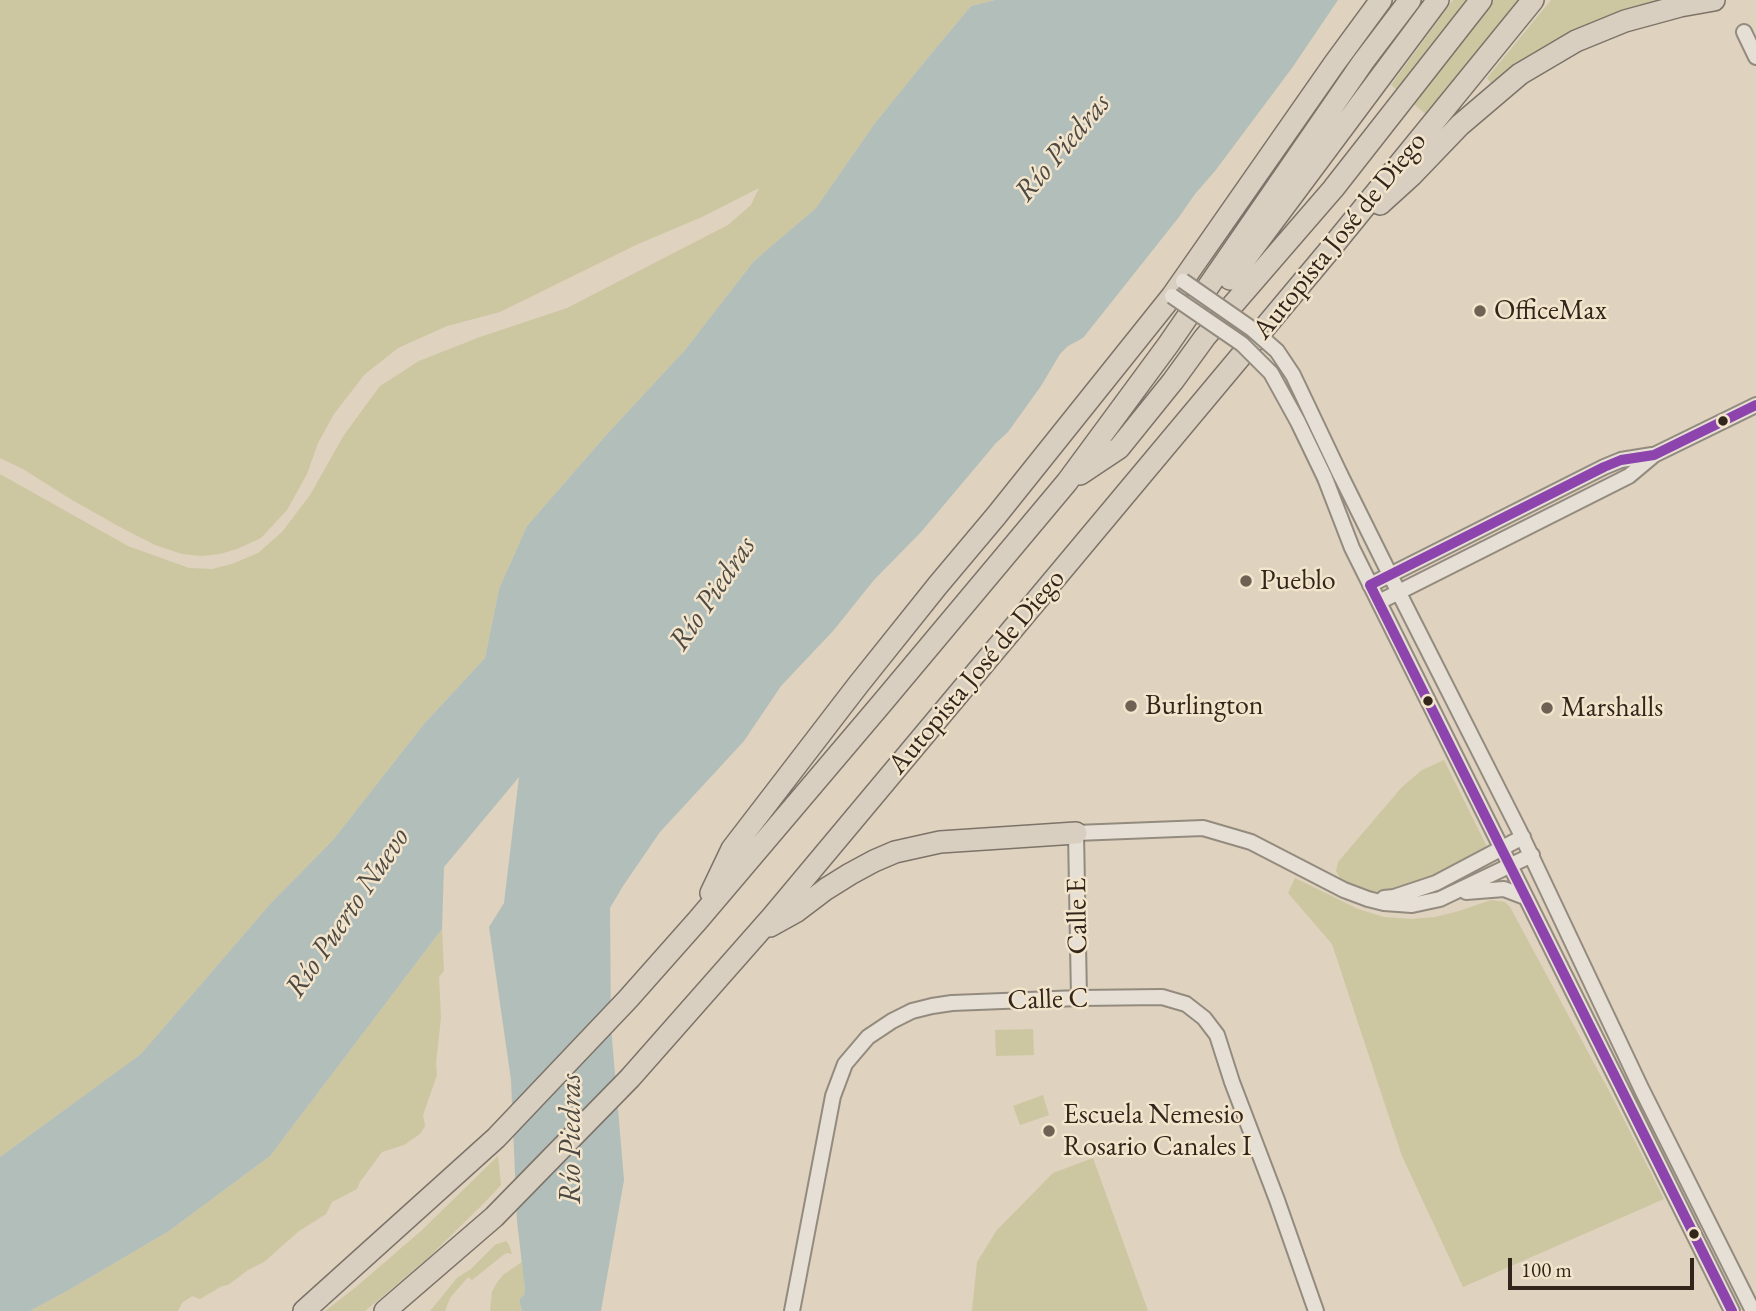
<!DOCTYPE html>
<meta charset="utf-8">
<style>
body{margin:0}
#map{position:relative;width:1756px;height:1311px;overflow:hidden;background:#dfd2be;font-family:"EB Garamond",serif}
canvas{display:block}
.scale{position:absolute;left:1508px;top:1258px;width:186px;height:32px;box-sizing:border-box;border:4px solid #32251c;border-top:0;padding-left:9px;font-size:21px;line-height:24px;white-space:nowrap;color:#32251c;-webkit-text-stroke:5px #f3e4cc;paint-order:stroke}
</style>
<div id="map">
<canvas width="1756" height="1311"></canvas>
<div class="scale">100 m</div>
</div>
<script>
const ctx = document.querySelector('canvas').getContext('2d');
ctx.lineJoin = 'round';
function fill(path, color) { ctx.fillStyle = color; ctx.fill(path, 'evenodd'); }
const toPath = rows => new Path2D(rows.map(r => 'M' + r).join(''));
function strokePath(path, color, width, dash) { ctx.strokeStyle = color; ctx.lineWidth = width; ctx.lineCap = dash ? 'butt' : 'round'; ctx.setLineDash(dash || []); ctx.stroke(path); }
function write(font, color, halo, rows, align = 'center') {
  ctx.font = font + ' "EB Garamond",serif'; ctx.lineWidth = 5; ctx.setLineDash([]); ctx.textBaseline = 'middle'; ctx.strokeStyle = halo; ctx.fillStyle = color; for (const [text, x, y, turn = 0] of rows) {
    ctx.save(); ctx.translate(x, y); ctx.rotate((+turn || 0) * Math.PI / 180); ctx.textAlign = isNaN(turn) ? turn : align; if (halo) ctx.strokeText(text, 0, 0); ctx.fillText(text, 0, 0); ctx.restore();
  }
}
fill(toPath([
 [0,0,995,0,971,6,935,49,875,123,816,208,754,261,685,350,608,433,527,526,499,589,485,658,424,724,333,840,271,903,141,1054,0,1157,0,474,128,546,189,568,212,569,232,564,258,553,282,532,310,495,344,435,380,386,419,361,480,337,567,308,728,225,751,205,759,188,702,217,638,244,500,312,447,326,398,348,364,375,334,414,318,443,307,474,287,510,261,538,237,549,220,554,202,556,182,554,155,545,120,527,72,500,23,469,0,458],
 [1453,0,1522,0,1427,115,1391,85],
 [1551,0,1681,0,1492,85,1487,78],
 [1444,760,1488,849,1428,879,1394,891,1380,892,1366,891,1341,880,1336,871,1338,862,1402,787,1422,770],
 [1295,878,1358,909,1384,917,1412,919,1435,917,1459,911,1491,900,1505,902,1510,907,1616,1104,1664,1199,1463,1287,1402,1156,1332,944,1288,893],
 [442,929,444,971,439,977,441,1018,436,1063,437,1075,423,1115,425,1126,420,1134,404,1145,382,1152,360,1182,357,1189,332,1202,326,1214,299,1231,264,1262,248,1270,228,1285,222,1286,200,1299,192,1296,182,1303,178,1311,30,1311,67,1291,169,1231,270,1156],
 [1033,1029,1034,1055,996,1056,995,1030],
 [1043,1095,1049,1115,1020,1125,1013,1106],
 [498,1156,501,1185,485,1202,429,1257,365,1311,325,1311,356,1287,421,1231],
 [1093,1158,1148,1311,972,1311,977,1262,997,1230,1053,1173],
 [506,1241,509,1245,512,1254,507,1253,502,1256,472,1280,468,1277,450,1298,445,1311,430,1311,457,1278,471,1269,495,1245],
 [522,1262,525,1290,525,1295,519,1300,522,1311,490,1311,492,1292,496,1284,503,1275]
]), '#ccc6a1');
fill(toPath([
 [995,0,1338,0,1292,68,1215,171,1195,194,1179,217,1083,338,1068,346,1060,354,1041,386,1008,432,996,443,922,531,874,580,833,631,781,686,744,741,660,832,623,886,610,908,611,1027,624,1180,601,1311,522,1311,519,1300,524,1295,525,1290,517,1221,511,1080,489,927,504,903,519,777,444,867,442,929,270,1156,169,1231,67,1291,30,1311,0,1311,0,1157,141,1054,271,903,333,840,424,724,485,658,499,589,527,526,608,433,685,350,754,261,816,208,875,123,935,49,971,6]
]), '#b2beba');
const minor = toPath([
 [1744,32,1756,57],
 [1340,474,1402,599,1519,830,1642,1090,1753,1311],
 [1325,478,1352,548,1732,1311],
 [1370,585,1604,467,1621,460,1652,455],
 [1379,602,1629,476,1654,455,1756,405],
 [1466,892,1504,889,1525,897],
 [1384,898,1394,897,1436,883,1523,837],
 [1079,998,1076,833,1203,828,1251,842,1344,890,1368,899,1384,903,1412,905,1440,899,1532,855],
 [792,1311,833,1096,845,1064,868,1037,892,1021,912,1011,932,1006,952,1003,1079,998,1162,997,1186,1004,1204,1018,1217,1035,1232,1082,1277,1200,1316,1311]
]);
const highway = toPath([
 [1380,204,1412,175,1460,125,1520,74,1576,41,1625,21,1680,6,1714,0],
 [1230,279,1438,0],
 [1080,474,1119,448,1173,381,1205,337,1333,189,1481,0],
 [711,893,732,849,858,685,938,585,996,516,1172,296,1334,64,1381,0],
 [770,926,797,911,826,889,850,874,874,861,895,852,940,842,1076,833],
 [304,1311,496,1138,628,999,698,920,882,703,1067,482,1168,345,1363,62,1410,0],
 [385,1311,494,1217,630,1078,772,917,1327,253,1533,0]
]);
strokePath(minor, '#948b7f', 18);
strokePath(highway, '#7c7369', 24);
strokePath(minor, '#e5dfd5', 14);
strokePath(highway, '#d9cfc0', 21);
const minorBridge = toPath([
 [1183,281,1252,329,1277,351,1293,375,1340,474],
 [1172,296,1242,344,1271,373,1298,422,1325,478]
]);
strokePath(minorBridge, '#948b7f', 18, []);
strokePath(minorBridge, '#e5dfd5', 14);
strokePath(toPath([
 [1732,1311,1370,585,1604,467,1621,460,1654,455,1756,405]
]), '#8e44ad', 10);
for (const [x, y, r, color] of [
 [1480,311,7,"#6f6255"],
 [1723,421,6,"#32251c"],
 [1246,581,7,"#6f6255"],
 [1428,701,6,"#32251c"],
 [1131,706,7,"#6f6255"],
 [1547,708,7,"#6f6255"],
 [1049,1131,7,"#6f6255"],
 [1694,1234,6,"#32251c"]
]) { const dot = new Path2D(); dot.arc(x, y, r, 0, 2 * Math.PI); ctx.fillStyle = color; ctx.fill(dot); strokePath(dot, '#f3e4cc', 2.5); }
write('28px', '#32251c', '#f3e4cc', [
 ["Autopista José de Diego",1340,236,-51],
 ["Autopista José de Diego",977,672,-50],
 ["Calle E",1078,916,-91],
 ["Calle C",1048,1000,-2]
]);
write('28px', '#32251c', '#f3e4cc', [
 ["OfficeMax",1494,311],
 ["Pueblo",1260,581],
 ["Burlington",1145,706],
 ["Marshalls",1561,708],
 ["Escuela Nemesio",1063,1115],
 ["Rosario Canales I",1063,1147]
], 'left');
write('italic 30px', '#4d4943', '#f3e4cc', [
 ["Río Piedras",1063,148,-50],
 ["Río Piedras",713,594,-56],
 ["Río Puerto Nuevo",348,913,-56],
 ["Río Piedras",572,1139,-90]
]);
</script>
